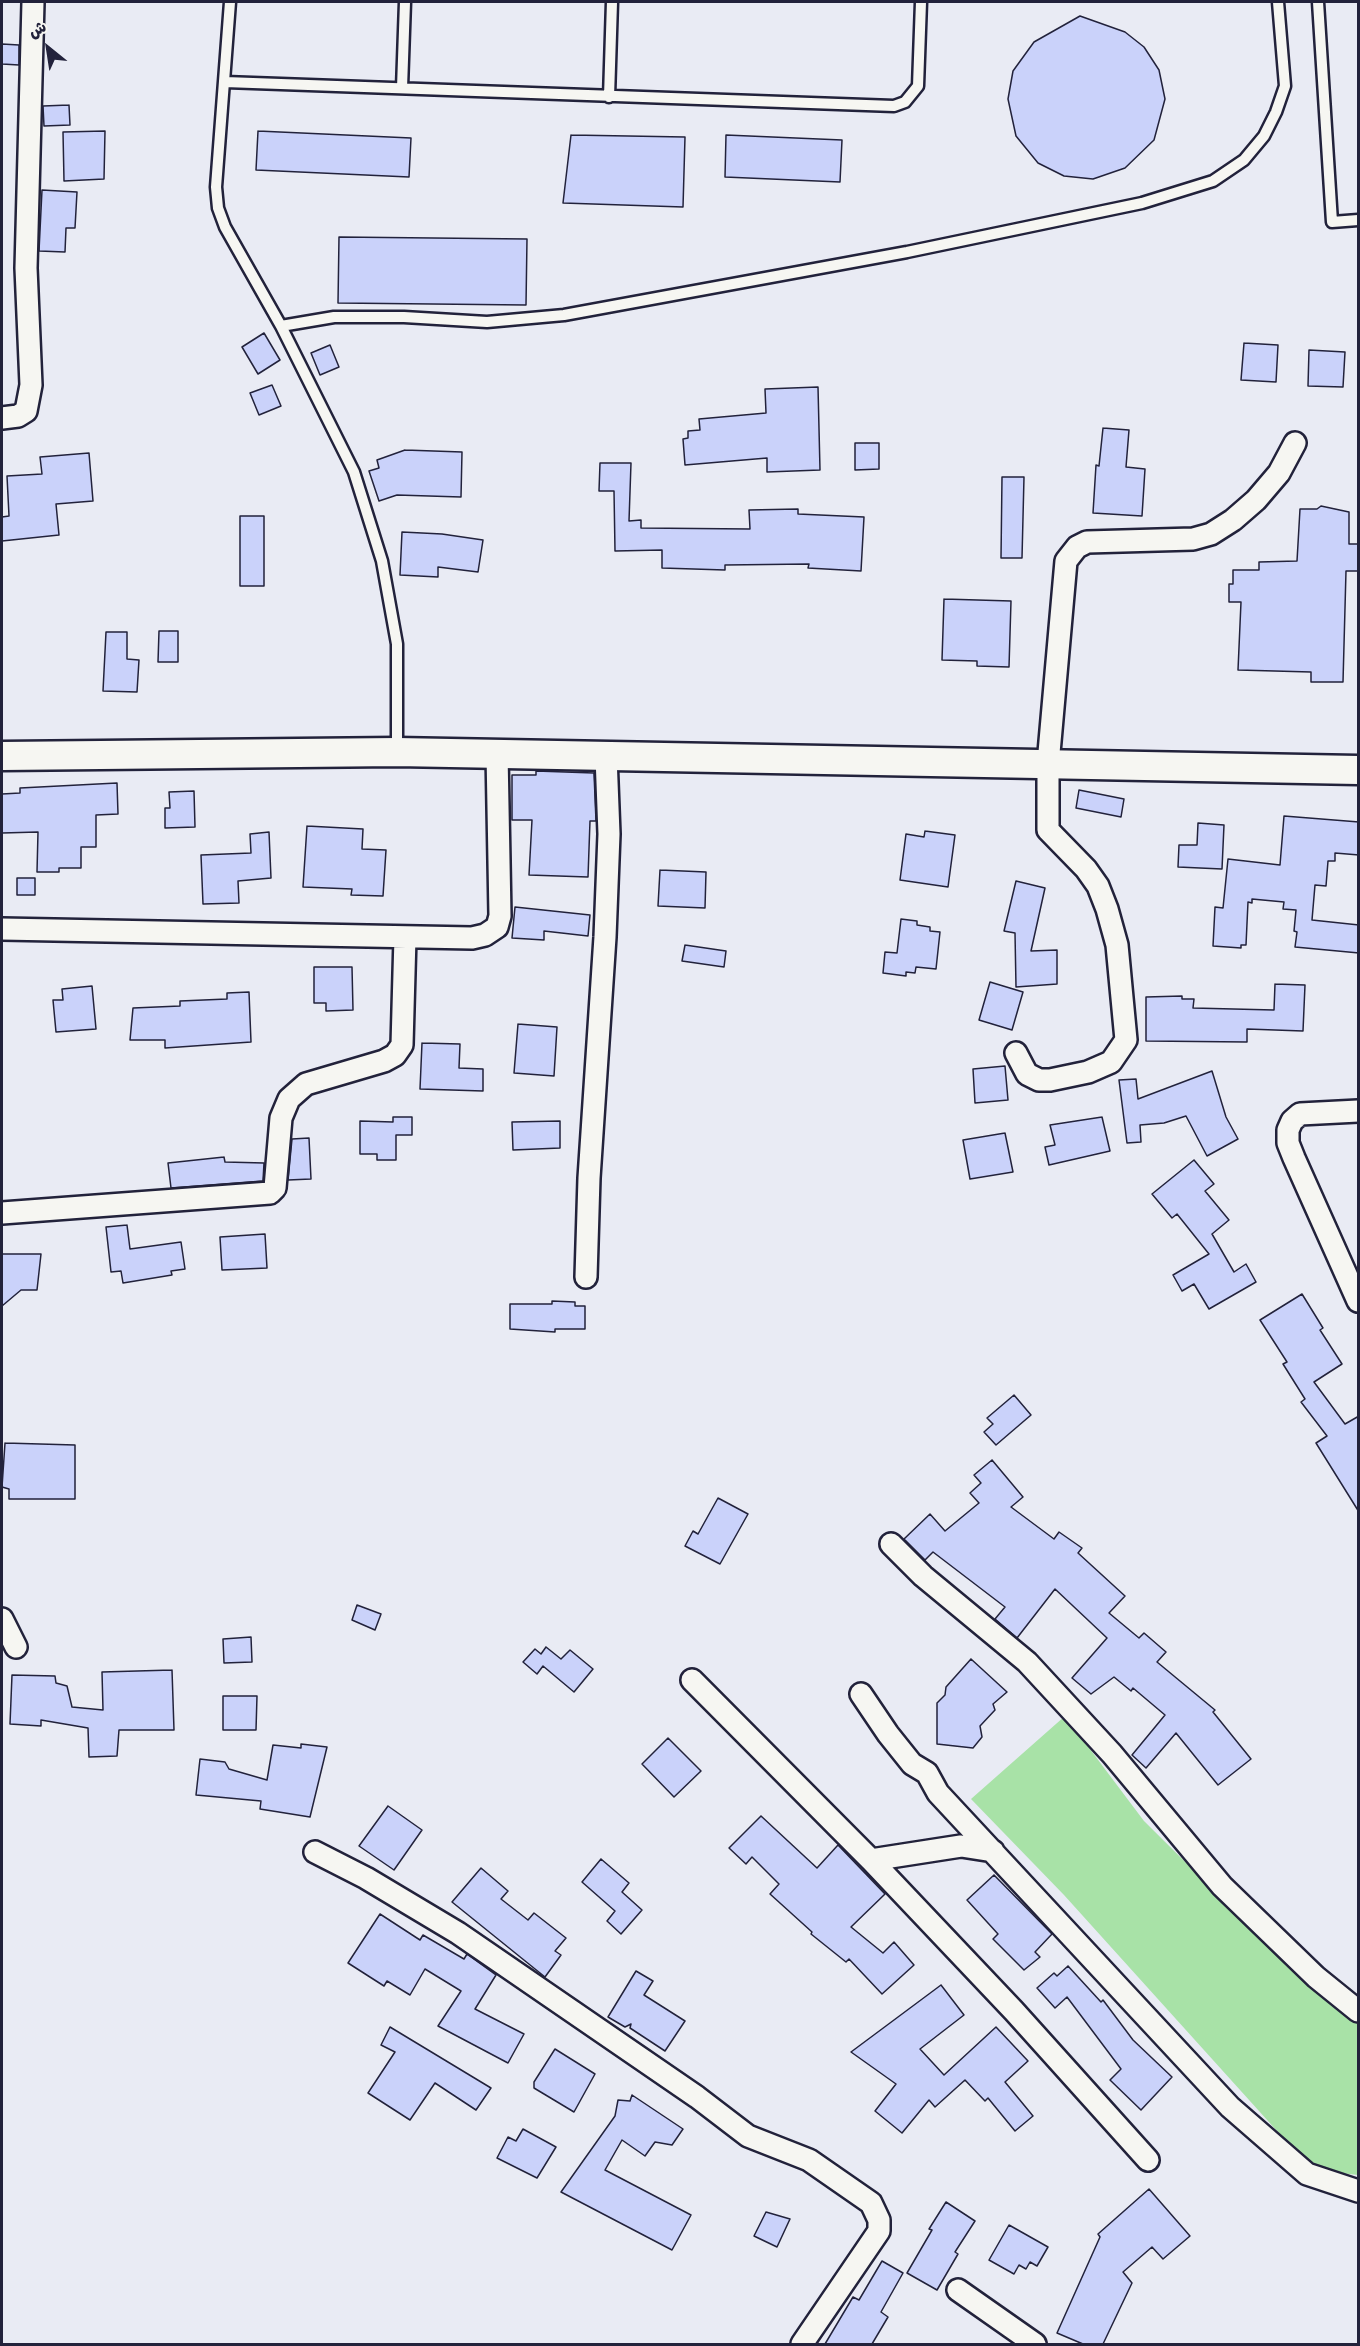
<!DOCTYPE html>
<meta charset="utf-8">
<style>
body{margin:0}
#map{position:relative;width:1360px;height:2346px;overflow:hidden;background:#e9ebf4;font-family:"Gochi Hand","Playpen Sans Arabic",sans-serif}
canvas{display:block}
.frame{position:absolute;inset:0;border:3px solid #22223b;pointer-events:none}
.north{position:absolute;left:18px;top:18px;width:60px;height:60px;-webkit-text-stroke:4px #f6f6f2;paint-order:stroke;rotate:330deg;font-size:16px;font-weight:700;line-height:24px;text-align:center;color:#22223b}
.north::after{content:'';display:block;margin:auto;width:21px;height:27px;background:#22223b;clip-path:polygon(50% 0,100% 100%,50% 72%,0 100%)}
</style>
<div id="map">
<canvas width="1360" height="2346"></canvas>
<div class="frame"></div>
<div class="north">ش</div>
</div>
<script>
const ctx = document.querySelector('canvas').getContext('2d');
ctx.lineJoin = 'round';
function fill(path, color) { ctx.fillStyle = color; ctx.fill(path, 'evenodd'); }
const toPath = rows => new Path2D(rows.map(r => 'M' + r).join(''));
function strokePath(path, color, width, dash) { ctx.strokeStyle = color; ctx.lineWidth = width; ctx.lineCap = dash ? 'butt' : 'round'; ctx.setLineDash(dash || []); ctx.stroke(path); }
fill(toPath([
 [1065,1716,1144,1821,1308,1984,1358,2018,1358,2175,1322,2171,1296,2152,1064,1895,971,1799]
]), '#a8e2a7');
const building = toPath([
 [1080,16,1125,32,1144,47,1159,70,1165,99,1154,140,1125,168,1093,179,1064,176,1038,163,1016,136,1008,99,1013,71,1034,42,1080,16],
 [2,44,19,45,19,65,2,64,2,44],
 [69,105,70,125,44,126,43,106,69,105],
 [105,131,104,179,64,181,63,132,105,131],
 [258,131,411,138,409,177,256,170,258,131],
 [571,135,685,137,683,207,563,203,571,135],
 [726,135,842,140,840,182,725,177,726,135],
 [42,190,77,192,75,228,66,228,65,252,39,251,42,190],
 [339,237,527,239,526,305,338,303,339,237],
 [264,333,280,360,258,374,242,347,264,333],
 [1244,343,1278,345,1276,382,1241,380,1244,343],
 [330,345,339,367,320,375,311,353,330,345],
 [1309,350,1345,352,1343,387,1308,386,1309,350],
 [272,385,281,406,259,415,250,393,272,385],
 [818,387,820,470,767,472,767,458,685,465,683,439,688,438,688,431,700,430,699,419,766,413,765,389,818,387],
 [1103,428,1129,430,1126,467,1145,469,1142,516,1093,513,1096,465,1099,466,1103,428],
 [855,443,879,443,879,469,855,470,855,443],
 [405,450,462,452,461,497,397,495,379,501,369,471,379,468,377,460,405,450],
 [89,453,93,501,56,504,59,535,2,541,2,517,9,516,7,476,42,474,40,457,89,453],
 [600,463,631,463,629,521,641,520,641,528,750,529,749,510,798,509,798,514,864,517,861,571,808,568,809,564,725,565,725,570,662,568,662,550,615,551,614,491,599,491,600,463],
 [1002,477,1024,477,1022,558,1001,558,1002,477],
 [1321,506,1349,512,1349,544,1359,544,1359,571,1346,571,1343,682,1311,682,1311,672,1238,670,1241,602,1229,602,1229,584,1233,584,1233,570,1259,570,1259,562,1297,561,1300,509,1317,509,1321,506],
 [240,516,264,516,264,586,240,586,240,516],
 [402,532,442,534,483,540,478,572,438,567,438,577,400,575,402,532],
 [944,599,1011,601,1009,667,977,666,977,661,942,660,944,599],
 [159,631,178,631,178,662,158,662,159,631],
 [106,632,127,632,127,659,139,660,137,692,103,691,106,632],
 [536,771,594,773,596,821,590,821,588,877,529,875,532,820,512,820,512,775,536,775,536,771],
 [117,783,118,814,96,815,96,847,81,847,81,868,59,868,59,872,37,872,38,832,2,833,2,794,20,793,20,788,117,783],
 [1079,790,1124,799,1121,817,1076,808,1079,790],
 [194,791,195,827,165,828,165,808,170,808,169,792,194,791],
 [1284,816,1359,822,1359,855,1335,853,1335,861,1328,861,1326,886,1315,885,1312,920,1359,925,1359,953,1295,947,1297,932,1294,931,1296,910,1283,909,1284,902,1252,899,1252,903,1248,902,1246,945,1241,945,1241,948,1213,946,1215,907,1223,908,1228,859,1280,865,1284,816],
 [1198,823,1224,825,1222,869,1178,867,1179,845,1197,845,1198,823],
 [307,826,363,829,362,849,386,850,383,896,351,895,352,889,303,887,307,826],
 [925,831,955,835,948,887,900,880,906,834,924,837,925,831],
 [269,832,271,878,238,881,239,903,203,904,201,855,251,853,250,834,269,832],
 [660,870,706,872,705,908,658,906,660,870],
 [17,878,35,878,35,895,17,895,17,878],
 [1016,881,1045,888,1031,951,1057,950,1057,984,1016,987,1015,933,1004,931,1016,881],
 [515,907,590,915,588,936,544,931,544,940,512,938,515,907],
 [901,919,917,921,917,925,930,927,930,931,940,932,936,969,916,967,915,973,906,972,906,976,883,973,885,952,897,953,901,919],
 [685,945,726,951,724,967,682,961,685,945],
 [314,967,352,967,353,1010,326,1011,326,1003,314,1003,314,967],
 [990,982,1023,992,1012,1030,979,1020,990,982],
 [1275,984,1305,985,1303,1031,1247,1029,1247,1042,1146,1041,1146,997,1182,996,1182,999,1194,999,1193,1008,1274,1010,1275,984],
 [92,986,96,1029,56,1032,53,1000,63,1000,62,989,92,986],
 [249,992,251,1042,165,1048,165,1040,130,1040,133,1008,180,1006,180,1001,227,999,227,993,249,992],
 [518,1024,557,1027,554,1076,514,1073,518,1024],
 [422,1043,460,1044,459,1068,483,1069,483,1091,420,1089,422,1043],
 [1005,1066,1008,1100,975,1103,973,1069,1005,1066],
 [1212,1071,1226,1117,1238,1139,1207,1156,1186,1116,1164,1123,1140,1125,1141,1142,1127,1143,1119,1080,1136,1079,1138,1099,1212,1071],
 [393,1117,412,1117,412,1135,396,1135,396,1160,377,1160,377,1154,360,1154,360,1121,393,1122,393,1117],
 [1102,1117,1110,1151,1049,1165,1045,1147,1055,1145,1050,1125,1102,1117],
 [560,1121,560,1148,513,1150,512,1122,560,1121],
 [1005,1133,1013,1172,970,1179,963,1140,1005,1133],
 [309,1138,311,1179,288,1180,292,1139,309,1138],
 [224,1157,225,1162,264,1163,263,1181,171,1188,168,1163,224,1157],
 [1194,1160,1214,1184,1205,1191,1229,1220,1212,1234,1234,1272,1246,1264,1256,1282,1209,1309,1194,1284,1182,1291,1173,1275,1209,1254,1177,1214,1172,1218,1152,1194,1194,1160],
 [127,1225,130,1249,181,1242,185,1269,171,1271,172,1275,123,1283,121,1271,111,1272,106,1227,127,1225],
 [265,1234,267,1268,222,1270,220,1237,265,1234],
 [2,1254,41,1254,37,1290,21,1290,2,1306,2,1254],
 [1302,1294,1323,1328,1320,1330,1342,1364,1314,1382,1345,1424,1359,1416,1359,1512,1316,1443,1327,1436,1301,1402,1305,1399,1283,1364,1287,1362,1260,1320,1302,1294],
 [552,1301,575,1302,575,1306,585,1306,585,1329,555,1329,555,1332,510,1329,510,1304,552,1304,552,1301],
 [1014,1395,1031,1415,996,1445,984,1432,993,1424,987,1418,1014,1395],
 [5,1443,75,1445,75,1499,9,1499,9,1489,2,1487,5,1443],
 [992,1460,1023,1497,1011,1507,1054,1539,1059,1532,1082,1548,1078,1553,1125,1596,1109,1613,1139,1638,1144,1633,1166,1652,1157,1662,1215,1710,1213,1712,1251,1759,1218,1785,1176,1733,1146,1768,1132,1755,1165,1715,1133,1688,1131,1691,1114,1677,1091,1694,1072,1678,1107,1638,1055,1589,1017,1638,995,1619,1005,1607,933,1552,925,1560,904,1539,930,1514,945,1531,979,1503,970,1493,981,1483,974,1475,992,1460],
 [718,1498,748,1514,720,1564,685,1546,693,1531,698,1534,718,1498],
 [357,1605,381,1614,375,1630,352,1620,357,1605],
 [251,1637,252,1662,224,1663,223,1639,251,1637],
 [546,1647,561,1659,570,1650,593,1669,574,1692,543,1666,537,1674,523,1662,535,1649,541,1654,546,1647],
 [971,1659,1007,1692,993,1704,995,1710,980,1726,982,1737,973,1748,937,1744,937,1703,945,1695,946,1687,971,1659],
 [172,1670,174,1730,119,1730,117,1756,89,1757,88,1728,41,1720,41,1726,10,1724,12,1675,55,1676,56,1683,67,1686,72,1707,103,1710,102,1672,172,1670],
 [223,1696,257,1696,256,1730,223,1730,223,1696],
 [668,1738,701,1771,674,1797,642,1764,668,1738],
 [301,1744,327,1747,310,1817,260,1809,261,1801,196,1795,200,1759,225,1762,229,1769,267,1780,273,1745,301,1748,301,1744],
 [388,1806,422,1830,394,1870,359,1846,388,1806],
 [761,1816,817,1868,838,1845,885,1894,851,1927,883,1953,894,1942,914,1965,882,1994,849,1959,846,1962,811,1934,812,1932,770,1894,779,1884,752,1857,746,1864,729,1848,761,1816],
 [601,1859,629,1883,622,1892,642,1910,621,1934,607,1921,615,1911,582,1882,601,1859],
 [481,1868,508,1891,501,1899,528,1920,534,1913,566,1938,555,1951,561,1955,545,1977,452,1902,481,1868],
 [994,1875,1052,1934,1035,1952,1040,1957,1024,1970,993,1939,998,1934,967,1900,994,1875],
 [380,1914,420,1940,423,1935,464,1959,467,1954,496,1975,475,2009,524,2034,508,2063,438,2026,461,1991,425,1969,410,1995,387,1981,384,1986,348,1963,380,1914],
 [1068,1966,1101,2002,1103,2000,1133,2040,1172,2077,1141,2110,1110,2080,1121,2069,1067,1997,1055,2008,1037,1988,1054,1973,1057,1976,1068,1966],
 [636,1971,653,1981,644,1995,685,2021,665,2051,630,2028,631,2024,625,2027,608,2017,636,1971],
 [941,1985,964,2015,920,2049,944,2075,996,2027,1028,2061,1005,2082,1033,2116,1015,2131,988,2098,985,2101,965,2080,935,2107,929,2100,902,2133,875,2111,896,2084,851,2052,941,1985],
 [390,2027,491,2088,476,2110,435,2083,410,2120,368,2093,395,2052,381,2045,390,2027],
 [555,2049,595,2074,574,2112,534,2088,534,2082,555,2049],
 [632,2095,683,2129,672,2145,655,2142,645,2156,622,2140,605,2170,691,2215,672,2250,561,2192,615,2116,618,2100,630,2101,632,2095],
 [523,2129,556,2147,537,2178,497,2158,508,2137,516,2141,523,2129],
 [1149,2189,1190,2236,1163,2259,1152,2247,1123,2272,1132,2283,1103,2344,1083,2344,1057,2333,1100,2237,1098,2234,1149,2189],
 [946,2202,975,2221,955,2252,958,2254,937,2290,907,2273,932,2230,929,2229,946,2202],
 [766,2212,790,2219,777,2247,754,2236,766,2212],
 [1009,2225,1048,2247,1037,2266,1030,2262,1026,2269,1019,2265,1014,2274,989,2260,1009,2225],
 [882,2261,903,2273,881,2312,888,2317,872,2344,825,2344,853,2297,859,2300,882,2261]
]);
fill(building, '#cad2fa');
strokePath(building, '#22223b', 1.5);
const lane = toPath([
 [230,2,216,187,218,208,225,227,281,326,354,472,382,561,397,644,397,751],
 [1318,2,1332,222,1358,220],
 [225,82,894,106,905,102,918,86,921,2],
 [402,88,405,2],
 [609,97,612,2],
 [281,326,334,317,404,317,487,322,564,315,907,252,1142,203,1213,181,1244,160,1264,136,1276,112,1285,86,1278,2]
]);
const street = toPath([
 [2,418,18,416,26,411,31,385,26,268,33,2],
 [2,929,472,938,485,935,497,927,500,916,497,753],
 [1016,1053,1027,1074,1039,1080,1050,1080,1088,1072,1111,1062,1126,1040,1117,945,1107,909,1098,886,1086,869,1048,830,1048,764,1066,561,1077,547,1087,542,1193,539,1211,534,1233,520,1256,500,1279,473,1295,443],
 [1358,1111,1300,1114,1292,1121,1288,1130,1288,1143,1294,1158,1358,1301],
 [2,1213,270,1193,275,1188,281,1118,289,1099,306,1084,384,1061,395,1055,402,1045,405,937],
 [586,1277,589,1178,605,937,609,834,606,756],
 [891,1544,923,1576,1027,1662,1112,1754,1222,1886,1316,1977,1358,2011],
 [2,1619,16,1647],
 [692,1680,871,1860],
 [861,1694,888,1734,912,1764,927,1773,938,1793,1230,2107,1307,2174,1358,2191],
 [993,1851,961,1846,871,1860,1014,2011,1148,2160],
 [315,1852,366,1878,458,1933,697,2097,748,2136,809,2160,871,2203,879,2220,879,2231,802,2344],
 [958,2290,1035,2344]
]);
const secondary = toPath([
 [2,756,397,752,1358,770]
]);
strokePath(lane, '#22223b', 15);
strokePath(street, '#22223b', 26);
strokePath(secondary, '#22223b', 33);
strokePath(lane, '#f6f6f2', 10);
strokePath(street, '#f6f6f2', 21);
strokePath(secondary, '#f6f6f2', 28);
</script>
